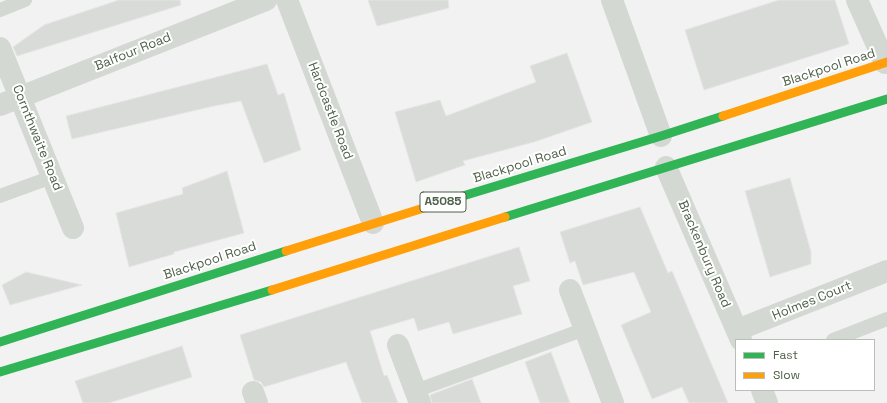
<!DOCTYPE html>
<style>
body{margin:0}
#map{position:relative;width:887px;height:403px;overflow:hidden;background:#f2f2f3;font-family:"Space Grotesk",sans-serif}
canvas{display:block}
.legend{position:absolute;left:735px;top:339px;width:140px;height:52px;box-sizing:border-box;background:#fff;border:1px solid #b8bfb6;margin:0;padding:5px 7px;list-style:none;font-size:12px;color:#4d6048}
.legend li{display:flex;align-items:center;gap:8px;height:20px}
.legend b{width:20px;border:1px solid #b8bfb6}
</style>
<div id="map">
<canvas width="887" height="403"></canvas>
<ul class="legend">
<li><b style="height:5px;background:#30b455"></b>Fast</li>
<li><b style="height:5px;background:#ff9f0a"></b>Slow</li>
</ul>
</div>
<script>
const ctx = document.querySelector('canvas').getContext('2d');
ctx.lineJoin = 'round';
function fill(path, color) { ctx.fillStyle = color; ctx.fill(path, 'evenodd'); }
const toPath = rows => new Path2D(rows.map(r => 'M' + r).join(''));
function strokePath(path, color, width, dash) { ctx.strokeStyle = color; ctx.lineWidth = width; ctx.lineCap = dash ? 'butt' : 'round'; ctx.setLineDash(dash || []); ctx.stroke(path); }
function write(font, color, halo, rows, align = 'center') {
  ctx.font = font + ' "Space Grotesk",sans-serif'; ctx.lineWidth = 4; ctx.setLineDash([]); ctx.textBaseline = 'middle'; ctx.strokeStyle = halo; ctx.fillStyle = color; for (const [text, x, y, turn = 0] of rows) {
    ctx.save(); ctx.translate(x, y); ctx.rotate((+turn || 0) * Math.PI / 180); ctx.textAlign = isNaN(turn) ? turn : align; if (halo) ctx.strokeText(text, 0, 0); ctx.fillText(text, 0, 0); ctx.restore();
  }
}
const building = toPath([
 [119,0,180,0,181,5,17,56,13,47,44,25,119,0],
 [368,0,448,0,449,8,377,26,368,0],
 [779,0,835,0,849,44,704,90,685,30,779,0],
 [567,53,592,122,534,142,463,161,465,165,416,182,395,112,440,100,446,116,536,82,530,66,567,53],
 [267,64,278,95,284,93,301,150,264,163,241,101,214,106,72,139,66,116,267,64],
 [227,171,244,233,174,252,174,254,129,267,116,213,183,194,182,188,227,171],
 [790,178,811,252,811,264,770,277,745,191,790,178],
 [640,207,668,273,672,271,728,403,689,403,682,387,652,399,621,325,651,312,634,272,583,285,575,261,570,263,560,232,640,207],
 [519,247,530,281,513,286,522,314,453,334,449,322,418,331,414,318,370,331,384,376,387,375,398,403,362,403,346,362,264,387,261,382,254,380,240,335,519,247],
 [26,272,82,285,10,305,2,285,26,272],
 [182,346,192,377,109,403,83,403,75,381,182,346],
 [551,352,570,403,540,403,525,362,551,352],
 [472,379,481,403,432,403,430,395,472,379]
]);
fill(building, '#d9dbd8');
strokePath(building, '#e4e5e4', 1);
strokePath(toPath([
 [0,10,25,0],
 [0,196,52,177],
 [833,340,887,319],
 [415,391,585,329]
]), '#d3d8d3', 14);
strokePath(toPath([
 [287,0,373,223],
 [612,0,661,136],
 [857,0,885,63],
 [0,48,73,228],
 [0,105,266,0],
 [666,167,741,340],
 [570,290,613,403],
 [737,330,887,271],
 [398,345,420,403],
 [762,390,767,403],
 [253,392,257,403]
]), '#d3d8d3', 22);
strokePath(toPath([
 [443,202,661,136,723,116],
 [505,217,887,99],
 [0,342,286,251],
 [0,372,272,290]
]), '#30b455', 9);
strokePath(toPath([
 [723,116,887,62],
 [286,251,443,202],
 [272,290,505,217]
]), '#ff9f0a', 9);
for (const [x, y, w] of [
 [443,202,46]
]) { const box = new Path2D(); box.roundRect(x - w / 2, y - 10, w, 20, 3); ctx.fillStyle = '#fff'; ctx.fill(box); strokePath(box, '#4d6048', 1); }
write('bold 12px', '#4d6048', null, [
 ["A5085",443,202]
]);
write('13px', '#4d6048', '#fff', [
 ["Balfour Road",133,52,-22],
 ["Blackpool Road",829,68,-18],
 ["Hardcastle Road",330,111,69],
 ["Cornthwaite Road",37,138,68],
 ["Blackpool Road",520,165,-17],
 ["Brackenbury Road",704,254,67],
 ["Blackpool Road",210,261,-18],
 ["Holmes Court",812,301,-22]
]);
</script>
